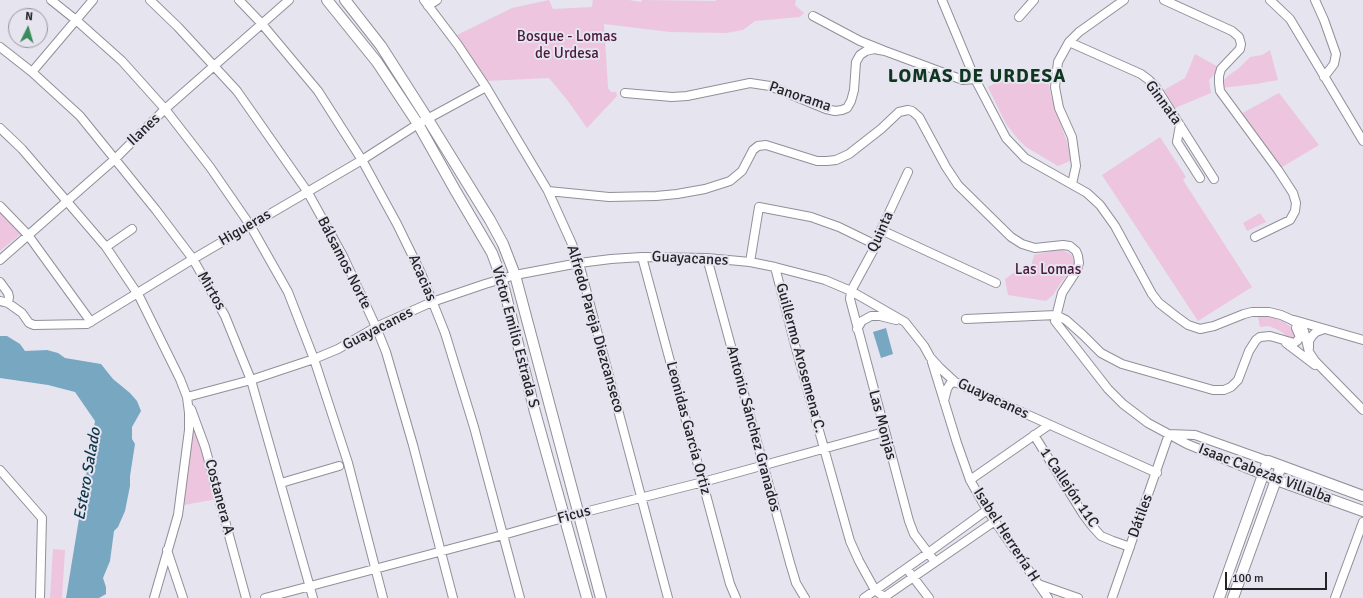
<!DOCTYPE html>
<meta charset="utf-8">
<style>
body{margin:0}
#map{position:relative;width:1363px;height:598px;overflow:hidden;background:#e5e4ef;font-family:Signika,sans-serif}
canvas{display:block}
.north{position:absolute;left:8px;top:8px;width:40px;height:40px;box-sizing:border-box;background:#e5e4ef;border:1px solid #98979f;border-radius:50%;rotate:5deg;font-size:11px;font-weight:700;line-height:16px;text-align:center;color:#242428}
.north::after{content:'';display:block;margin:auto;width:14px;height:18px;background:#3a8b5c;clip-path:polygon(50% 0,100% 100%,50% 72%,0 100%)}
.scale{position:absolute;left:1225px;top:572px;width:102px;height:18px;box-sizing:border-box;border:2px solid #242428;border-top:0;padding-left:5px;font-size:12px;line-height:14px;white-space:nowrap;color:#242428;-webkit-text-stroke:3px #e5e4ef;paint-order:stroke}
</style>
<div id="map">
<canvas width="1363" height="598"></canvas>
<div class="north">N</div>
<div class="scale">100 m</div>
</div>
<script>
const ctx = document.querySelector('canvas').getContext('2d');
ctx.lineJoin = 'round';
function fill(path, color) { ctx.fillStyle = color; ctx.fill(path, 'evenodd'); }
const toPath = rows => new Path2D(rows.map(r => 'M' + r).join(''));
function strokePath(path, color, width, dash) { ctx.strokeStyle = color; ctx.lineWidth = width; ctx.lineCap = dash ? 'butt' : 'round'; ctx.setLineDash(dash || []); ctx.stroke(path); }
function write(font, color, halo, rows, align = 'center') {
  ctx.font = font + ' Signika,sans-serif'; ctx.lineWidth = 4; ctx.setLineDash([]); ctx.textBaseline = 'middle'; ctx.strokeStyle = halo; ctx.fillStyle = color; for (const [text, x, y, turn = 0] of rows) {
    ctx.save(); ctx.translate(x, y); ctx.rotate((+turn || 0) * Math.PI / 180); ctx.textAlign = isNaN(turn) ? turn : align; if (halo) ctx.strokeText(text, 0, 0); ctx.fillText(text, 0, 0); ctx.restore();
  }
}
fill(toPath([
 [549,0,553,9,592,7,593,0,629,0,641,2,642,0,716,1,716,0,796,0,795,5,804,13,800,17,755,21,743,30,726,33,670,32,604,24,608,88,611,92,616,92,617,96,587,128,568,101,549,78,485,81,455,36,512,8],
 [1270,50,1278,80,1256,84,1221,88,1220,84,1228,76,1239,68,1250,57,1262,55],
 [1195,54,1220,68,1209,80,1211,93,1175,108,1164,90,1185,78],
 [1030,73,1047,74,1051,96,1067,142,1070,155,1070,161,1058,166,1026,147,1017,138,1006,124,988,87,1005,78],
 [1279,93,1319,145,1279,169,1239,115],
 [1160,137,1186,177,1183,180,1252,287,1198,321,1102,175],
 [0,207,24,231,0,251],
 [1260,213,1266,222,1247,231,1243,223],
 [1061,249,1072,255,1075,267,1062,281,1053,295,1046,301,1008,295,1005,279,1019,269,1028,277,1034,255],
 [1258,317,1272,317,1284,322,1294,329,1297,336,1295,339,1289,339,1282,332,1274,328,1268,326,1260,327],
 [193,415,217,499,184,505],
 [53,549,65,550,62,598,50,598]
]), '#edc5df');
fill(toPath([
 [886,328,893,354,881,358,873,332],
 [0,336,7,336,20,344,25,351,47,350,58,353,65,358,101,364,113,379,130,393,137,401,141,411,132,427,132,439,135,444,130,476,130,486,125,511,118,527,114,531,110,561,103,578,106,587,106,594,99,598,66,598,95,421,75,392,48,385,0,378]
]), '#78a7c2');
const minor = toPath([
 [51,0,76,20,122,61,165,109,210,167,250,225,288,292,314,359,348,463,383,598],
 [150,0,178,27,237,91,307,191,343,256,376,327,386,352,413,445,453,598],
 [239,0,262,24,318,91,362,160,397,224,421,273,445,333,474,427,520,598],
 [424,0,458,45,486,87,548,191,572,244,579,263,668,598],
 [942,0,975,79,1006,138,1025,158,1087,193,1100,205,1115,226,1152,294,1159,303,1177,317,1188,325,1200,329,1214,326,1244,314,1252,312,1269,312,1281,315,1290,319,1297,323,1304,331,1309,352,1315,361,1363,410],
 [1164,0,1232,31,1239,37,1241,44,1240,49,1221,69,1219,76,1219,83,1220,91,1278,170,1293,193,1296,203,1295,211,1290,220,1255,237],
 [1270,0,1290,19,1363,141],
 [1315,0,1324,20,1336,54,1334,64,1324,77],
 [428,6,437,0],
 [813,16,860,41,885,51,963,80,975,79],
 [1019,17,1034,0],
 [1069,42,1141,74,1149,80,1155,86,1214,179],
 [0,47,32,72,80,116,156,210,193,259,225,316,251,380,313,598],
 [32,72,93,0],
 [625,93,672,97,687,96,750,83,770,86,826,109,835,111,842,110,847,108,851,101,854,90,856,62,860,55,866,51,874,49,885,51],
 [1180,125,1177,142,1200,178],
 [0,128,22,149,106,247,139,296,180,379,187,397,189,413,189,430,178,515,154,598],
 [908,172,881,230,876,245,851,291,850,299,909,521,914,534,935,562],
 [1072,184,1076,166,1072,137,1059,108,1055,87,1058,62,1069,42,1079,32,1124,0],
 [548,191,609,197,656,196,677,194,705,189,730,181,742,171,753,150,758,146,766,145,817,161,827,161,836,160,849,154,881,129,899,112,908,110,912,111,919,117,946,167,958,185,1011,237,1022,244,1035,248,1063,245,1070,246,1076,251,1078,256,1079,263,1077,270,1062,293,1055,321,1108,389,1123,404,1148,423,1187,444,1263,475],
 [0,206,28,235,91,322],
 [881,230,996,283],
 [106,247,132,229],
 [642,257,730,584,736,598],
 [707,258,790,563,796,583,805,598],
 [0,260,115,159,165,109,289,0],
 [750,262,759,207,811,217,839,227,876,245],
 [775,267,795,345,850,541,859,561,875,590,884,597],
 [0,282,8,293,9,297,8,303],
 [0,301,8,303,22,313,29,323,34,325,87,324,193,259,362,160,418,124,486,87],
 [966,319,1056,315,1066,320,1083,335,1101,353,1122,364,1213,390,1224,390,1231,387,1238,380,1249,351,1256,340,1260,337,1270,336,1294,343,1297,341,1300,337,1296,328],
 [1294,320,1363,340],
 [857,329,862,321,871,316,880,316,896,320],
 [1286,343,1315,365],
 [1309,348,1309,341,1312,336,1316,332,1324,329],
 [932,362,957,443,970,480,987,510,1048,598],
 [187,397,251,380,314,359,338,349,376,327,432,302,485,284,515,275,579,263,611,259,642,257,707,258,750,262,775,267,825,280,851,291,905,322,924,346,930,357,940,368,955,382,1157,473],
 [944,401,947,389,950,384,955,382],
 [191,409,205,447,246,598],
 [1169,434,1195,435,1268,461],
 [1034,435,1083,514,1092,526,1101,536,1113,541,1130,547],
 [0,470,42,518,40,598],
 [970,480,1049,425],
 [281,483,339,466],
 [167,550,183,598],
 [910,573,929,598],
 [1038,584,1078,598],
 [265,598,503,535,577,514,703,482,884,432],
 [864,598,928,553,987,510],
 [883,598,995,521],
 [1112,598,1169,434],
 [1335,598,1363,522]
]);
const major = toPath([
 [327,0,377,62,418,124,455,190,492,253,502,280,535,412,587,598],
 [345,0,381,46,427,118,490,220,503,244,515,275,601,598],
 [1271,478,1363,511],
 [1219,598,1268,461,1363,496],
 [1233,598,1281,466]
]);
strokePath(minor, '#90909a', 10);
strokePath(major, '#90909a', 12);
strokePath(minor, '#fff', 8);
strokePath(major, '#fff', 10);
write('15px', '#4c183e', '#e5e4ef', [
 ["Bosque - Lomas",567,37],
 ["de Urdesa",567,54],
 ["Las Lomas",1048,270]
]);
write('15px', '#242428', '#e5e4ef', [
 ["Panorama",800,97,19],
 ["Ginnata",1163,103,54],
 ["Ilanes",144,130,-44],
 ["Higueras",245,228,-30],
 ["Quinta",881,232,-66],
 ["Guayacanes",690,259,3],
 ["Bálsamos Norte",344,263,63],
 ["Acacias",422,278,67],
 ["Mirtos",211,291,60],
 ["Guayacanes",378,329,-27],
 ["Alfredo Pareja Diezcanseco",595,329,74],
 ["Víctor Emilio Estrada S",515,337,75],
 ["Guillermo Arosemena C.",800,358,75],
 ["Guayacanes",993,399,25],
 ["Las Monjas",882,425,75],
 ["Leonidas García Ortiz",688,428,75],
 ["Antonio Sánchez Granados",753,429,75],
 ["Isaac Cabezas Villalba",1265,474,21],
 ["1 Callejón 11C",1069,488,56],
 ["Costanera A",219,497,75],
 ["Ficus",574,515,-15],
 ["Dátiles",1141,516,-70],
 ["Isabel Herrería H",1006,535,57]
]);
write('italic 16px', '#0d364a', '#e5e4ef', [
 ["Estero Salado",88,474,-80]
]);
ctx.letterSpacing = '1px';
write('bold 19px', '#0e3620', '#e5e4ef', [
 ["LOMAS DE URDESA",977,77]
]);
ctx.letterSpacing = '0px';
</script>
